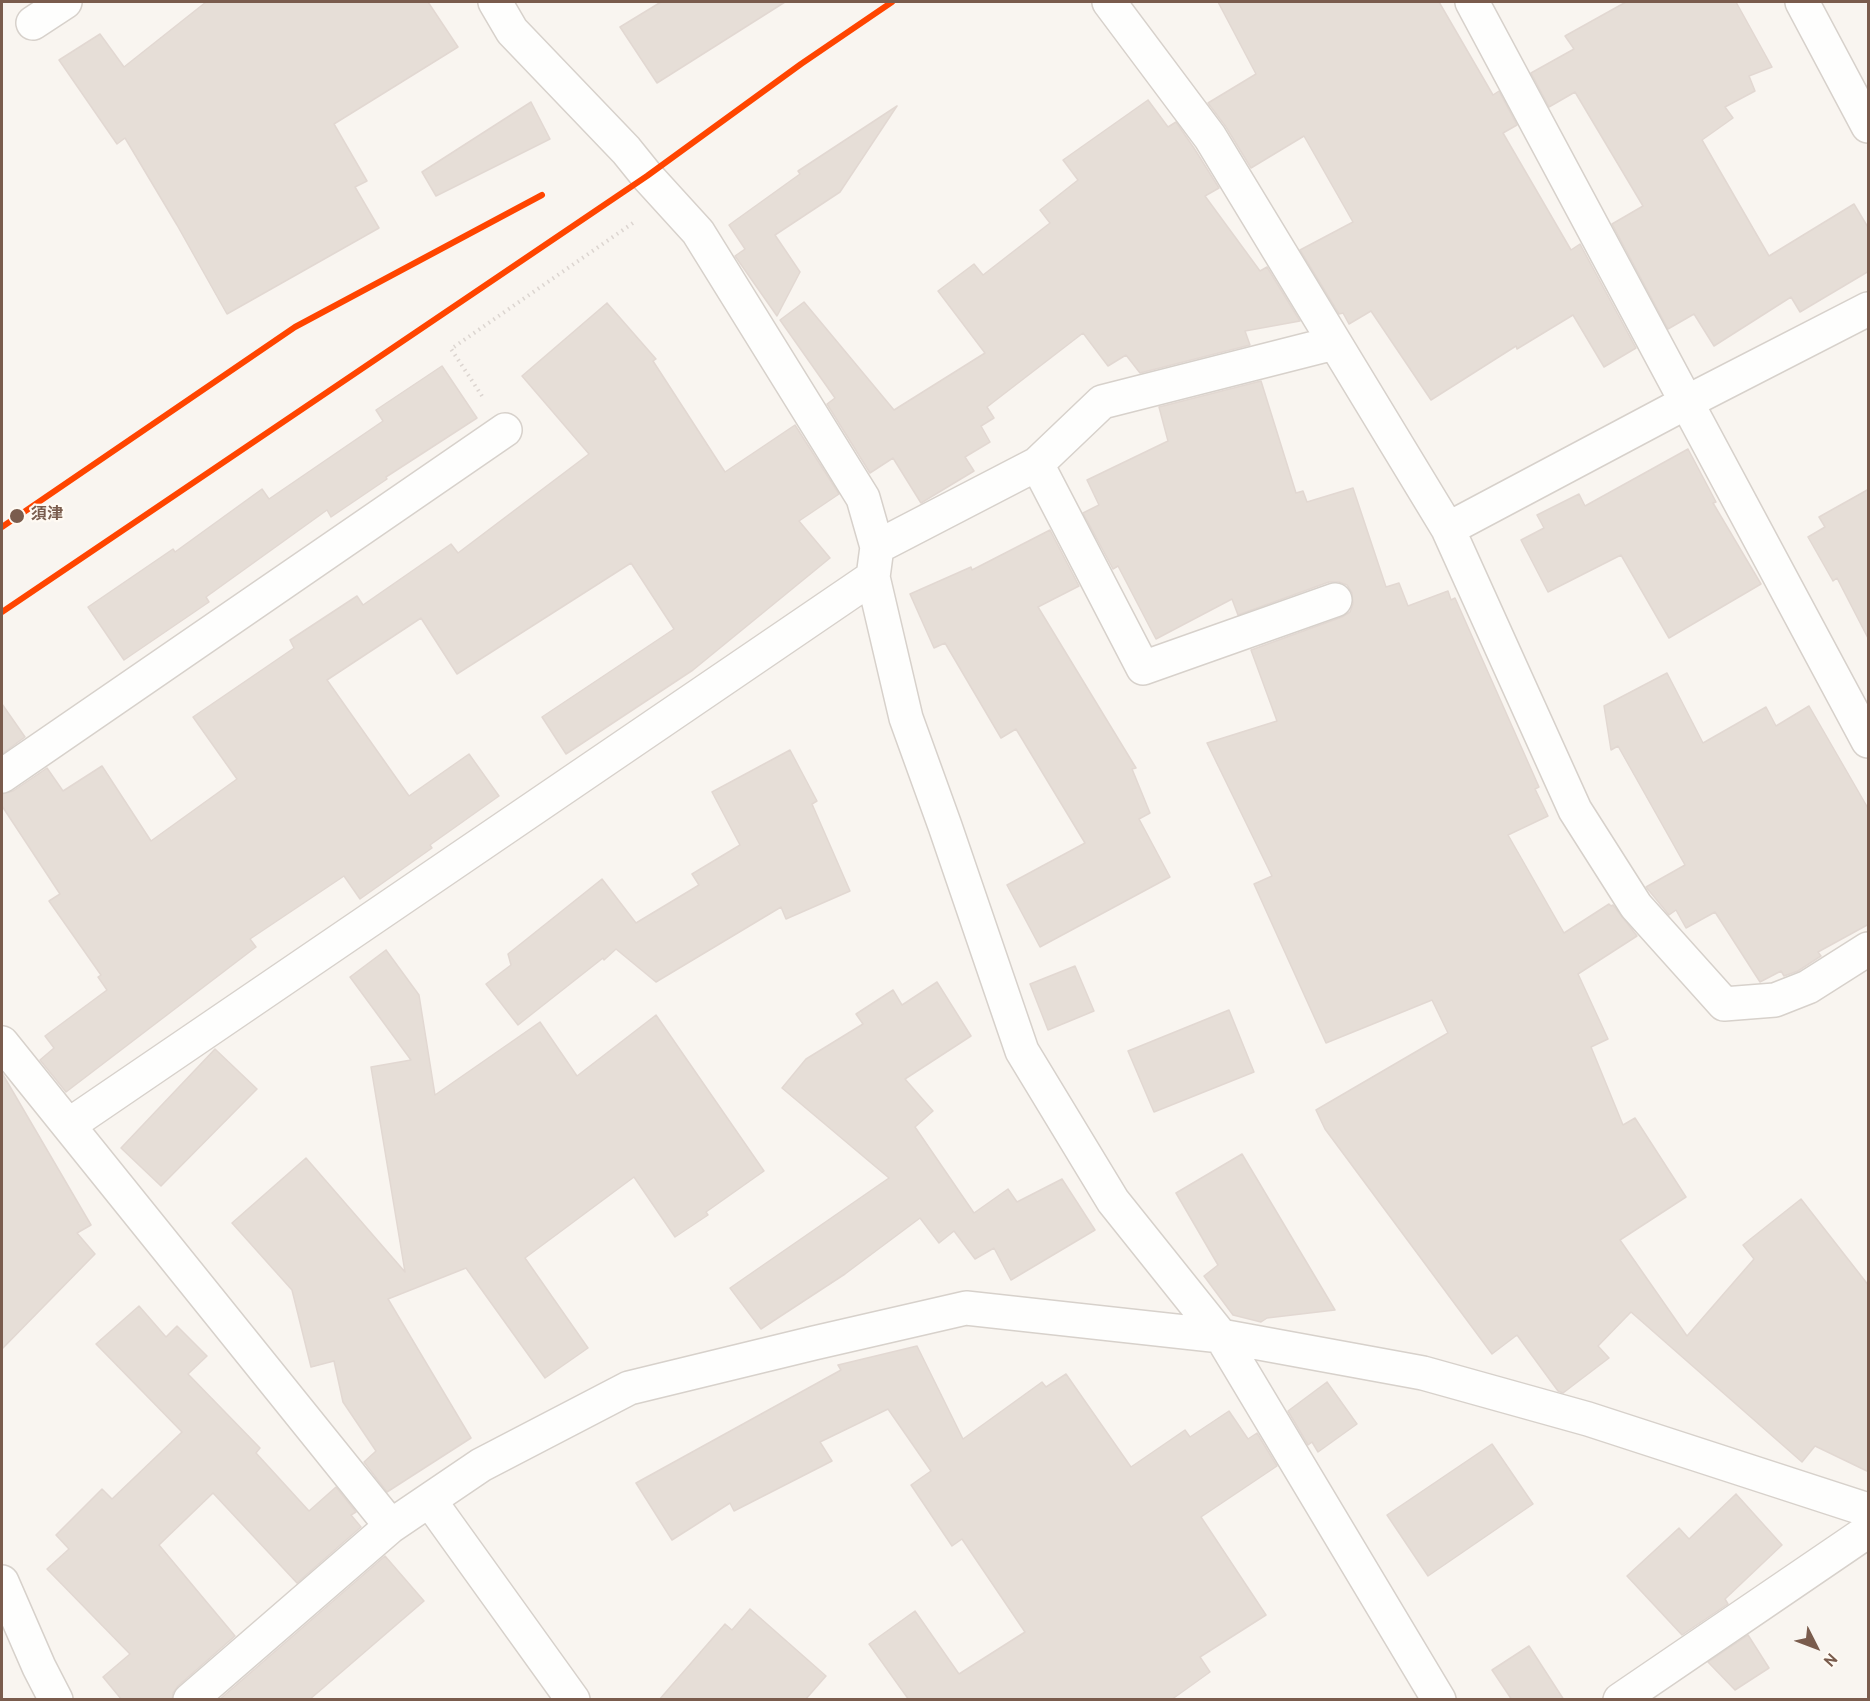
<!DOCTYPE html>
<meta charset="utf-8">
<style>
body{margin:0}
#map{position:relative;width:1870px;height:1701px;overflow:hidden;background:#f9f5f0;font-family:Overpass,sans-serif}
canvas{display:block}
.frame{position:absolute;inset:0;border:3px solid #7a5c4d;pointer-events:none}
.north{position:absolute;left:1786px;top:1617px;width:60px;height:60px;-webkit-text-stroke:4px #fffaf3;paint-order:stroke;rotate:132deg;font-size:16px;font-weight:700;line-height:24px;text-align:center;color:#7a5c4d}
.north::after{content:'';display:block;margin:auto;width:21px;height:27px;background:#7a5c4d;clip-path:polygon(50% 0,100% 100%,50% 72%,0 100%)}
</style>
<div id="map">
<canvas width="1870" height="1701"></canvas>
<div class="frame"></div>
<div class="north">N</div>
</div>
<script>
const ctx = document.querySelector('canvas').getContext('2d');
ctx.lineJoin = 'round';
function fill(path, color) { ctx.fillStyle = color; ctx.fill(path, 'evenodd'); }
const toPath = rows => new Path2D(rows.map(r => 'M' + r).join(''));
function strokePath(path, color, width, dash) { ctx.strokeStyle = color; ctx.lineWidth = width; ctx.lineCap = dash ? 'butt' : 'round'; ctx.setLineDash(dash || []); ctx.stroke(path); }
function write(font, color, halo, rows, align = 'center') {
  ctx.font = font + ' Overpass,"Noto Sans JP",sans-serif'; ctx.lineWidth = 4.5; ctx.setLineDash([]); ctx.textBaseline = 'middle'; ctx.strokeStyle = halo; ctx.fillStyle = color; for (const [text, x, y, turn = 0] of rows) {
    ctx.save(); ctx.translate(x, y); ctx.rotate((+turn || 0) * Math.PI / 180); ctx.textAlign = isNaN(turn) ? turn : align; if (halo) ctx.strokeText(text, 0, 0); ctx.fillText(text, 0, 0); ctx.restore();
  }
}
const building = toPath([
 [206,2,428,2,458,47,334,124,367,181,355,187,379,228,227,314,177,225,125,138,117,144,59,60,100,34,124,67,206,2],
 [661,2,785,2,657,83,620,27,661,2],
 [1218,2,1439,2,1493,95,1499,91,1517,125,1503,133,1571,250,1580,244,1636,348,1604,367,1573,315,1517,349,1516,346,1431,400,1371,311,1349,324,1343,313,1339,314,1300,250,1353,222,1304,136,1251,168,1226,127,1208,103,1256,74,1218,2],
 [1626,2,1736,2,1772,67,1749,76,1755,91,1725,107,1733,118,1702,140,1769,256,1854,204,1869,229,1869,271,1800,312,1791,297,1714,346,1694,314,1668,329,1612,224,1643,206,1575,92,1549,107,1531,73,1574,49,1565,36,1626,2],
 [1148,100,1168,127,1176,122,1194,148,1219,188,1205,196,1260,271,1267,267,1300,321,1245,331,1250,345,1140,373,1126,355,1108,366,1083,333,987,407,994,418,981,426,990,442,965,457,974,471,921,503,893,458,870,473,827,404,835,398,780,320,804,302,894,410,985,353,938,291,974,264,983,275,1050,223,1040,210,1078,180,1063,160,1148,100],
 [531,102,550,139,436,196,422,172,531,102],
 [897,106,840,192,775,235,800,272,777,316,735,256,745,249,729,225,800,174,798,171,897,106],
 [607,303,656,359,653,361,725,472,795,425,839,494,799,521,830,558,693,670,566,754,542,717,674,629,631,563,457,674,421,618,327,680,409,796,469,754,499,796,430,845,432,848,360,899,344,876,250,939,256,947,66,1092,40,1060,54,1048,45,1036,107,990,98,977,101,975,49,901,60,894,2,806,2,794,13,791,47,768,63,791,102,766,151,841,237,779,193,717,294,648,290,640,357,596,363,605,451,544,458,553,589,454,522,376,607,303],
 [442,366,477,418,386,477,387,479,331,517,327,510,206,597,209,602,124,660,88,607,173,549,175,552,262,489,269,499,383,421,376,410,442,366],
 [1261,381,1296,493,1303,491,1307,502,1353,488,1386,587,1399,583,1408,606,1448,591,1451,600,1455,598,1539,787,1535,789,1548,816,1508,835,1564,933,1609,904,1611,906,1613,905,1637,936,1578,974,1608,1039,1591,1047,1623,1125,1635,1118,1686,1197,1620,1240,1687,1336,1754,1259,1743,1245,1801,1199,1869,1286,1869,1472,1815,1446,1802,1462,1631,1312,1598,1346,1609,1358,1563,1393,1558,1391,1517,1335,1492,1354,1325,1129,1316,1110,1448,1033,1432,1000,1326,1043,1254,884,1272,876,1207,743,1277,721,1251,650,1342,617,1350,612,1353,604,1352,593,1347,585,1339,582,1329,582,1238,615,1232,599,1156,639,1118,566,1113,569,1083,513,1099,505,1087,480,1168,441,1159,407,1261,381],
 [1688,449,1716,502,1713,503,1761,584,1669,638,1621,555,1548,592,1521,540,1544,528,1537,515,1579,494,1585,506,1688,449],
 [1869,489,1869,640,1837,578,1833,581,1808,537,1825,527,1819,517,1869,489],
 [1050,530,1079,586,1038,607,1136,768,1132,769,1150,813,1139,819,1170,877,1040,947,1007,885,1085,843,1016,729,1001,738,945,643,934,648,910,594,971,567,972,570,1050,530],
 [1667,673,1703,743,1766,707,1776,726,1809,706,1869,810,1869,924,1818,952,1821,956,1798,971,1784,976,1781,971,1760,982,1715,912,1686,928,1676,910,1669,915,1646,887,1685,865,1618,746,1611,750,1604,706,1667,673],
 [2,704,25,737,2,754,2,704],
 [790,750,817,801,812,804,850,891,786,919,781,907,656,982,616,949,604,960,603,958,518,1025,486,984,511,965,508,954,602,879,636,923,699,885,692,874,740,845,712,792,790,750],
 [386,950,419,995,435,1095,540,1022,577,1076,656,1015,764,1171,706,1212,708,1215,675,1237,634,1177,525,1258,588,1348,545,1378,466,1268,388,1299,471,1438,387,1492,364,1462,376,1451,343,1402,334,1361,311,1367,292,1290,232,1223,306,1158,405,1272,371,1067,411,1060,350,977,386,950],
 [1075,966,1094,1011,1048,1030,1030,984,1075,966],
 [937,982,971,1036,905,1079,933,1111,915,1127,974,1213,1008,1189,1017,1202,1062,1179,1095,1230,1011,1280,994,1248,975,1259,954,1231,939,1243,920,1218,845,1274,761,1329,730,1288,889,1178,782,1088,806,1059,863,1024,856,1014,893,990,902,1005,937,982],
 [1229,1010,1254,1072,1154,1112,1128,1051,1229,1010],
 [215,1049,257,1089,161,1186,121,1148,215,1049],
 [2,1073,91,1225,77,1233,95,1254,2,1349,2,1073],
 [1242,1154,1335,1310,1267,1318,1261,1322,1233,1315,1204,1276,1218,1265,1176,1193,1242,1154],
 [139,1306,166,1337,177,1326,207,1356,188,1374,260,1448,256,1453,309,1511,336,1487,356,1512,351,1515,361,1527,297,1583,213,1493,159,1545,235,1636,178,1686,173,1693,172,1700,122,1700,103,1677,130,1654,47,1569,69,1549,56,1535,102,1489,112,1499,182,1432,96,1344,139,1306],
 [917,1346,963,1439,1042,1382,1046,1387,1066,1374,1131,1467,1185,1430,1190,1437,1229,1411,1248,1439,1257,1433,1277,1466,1201,1517,1266,1615,1200,1657,1210,1672,1171,1700,909,1700,869,1644,915,1611,959,1674,1025,1632,962,1539,952,1546,911,1485,931,1471,888,1409,820,1442,832,1461,734,1511,730,1503,672,1540,636,1483,841,1370,838,1365,917,1346],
 [1327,1382,1357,1424,1318,1452,1312,1442,1308,1445,1288,1411,1327,1382],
 [1492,1444,1533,1504,1428,1576,1387,1515,1492,1444],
 [1736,1494,1782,1545,1725,1599,1728,1604,1682,1635,1627,1576,1679,1528,1689,1539,1736,1494],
 [385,1556,424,1601,309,1700,219,1700,385,1556],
 [750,1609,826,1676,805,1700,659,1700,725,1624,732,1630,750,1609],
 [1748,1635,1769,1668,1735,1690,1708,1662,1748,1635],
 [1529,1646,1564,1700,1512,1700,1492,1670,1529,1646]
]);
fill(building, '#e6ded7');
strokePath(building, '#e2d8d2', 1.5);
const minor = toPath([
 [495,2,512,31,626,150,647,176,698,232,863,498,877,547,873,577,906,718,945,826,1022,1051,1113,1201,1221,1336,1439,1700],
 [1109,2,1210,137,1448,529,1575,810,1636,906,1724,1004,1775,1000,1808,987,1868,949],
 [1472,2,1868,741],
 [1802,2,1868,126],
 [33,23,65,2],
 [1037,464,1143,668,1335,600],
 [1448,529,1687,402,1868,309],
 [877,547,1037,464,1102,402,1334,343],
 [2,776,505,430],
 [2,1043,391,1526],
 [69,1125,873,577],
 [430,1501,573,1700],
 [2,1582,39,1667,56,1700],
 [190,1700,391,1526,481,1465,629,1388,814,1343,966,1308,1221,1336,1423,1373,1588,1419,1868,1510],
 [1620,1700,1868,1531]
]);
strokePath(minor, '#d7d1cb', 36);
strokePath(toPath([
 [482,396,451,349,633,223]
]), '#dcd5d0', 4, [1.5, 4.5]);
strokePath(minor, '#fefefd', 33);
strokePath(toPath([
 [2,527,295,327,542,195],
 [2,612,647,176,801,64,892,2]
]), '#ff4500', 6);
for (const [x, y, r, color] of [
 [17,516,8,"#7a5c4d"]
]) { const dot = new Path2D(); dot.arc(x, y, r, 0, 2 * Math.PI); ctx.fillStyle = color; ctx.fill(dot); strokePath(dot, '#fffaf3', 2); }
write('bold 16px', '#7a5c4d', '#fffaf3', [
 ["須津",31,516]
], 'left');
</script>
